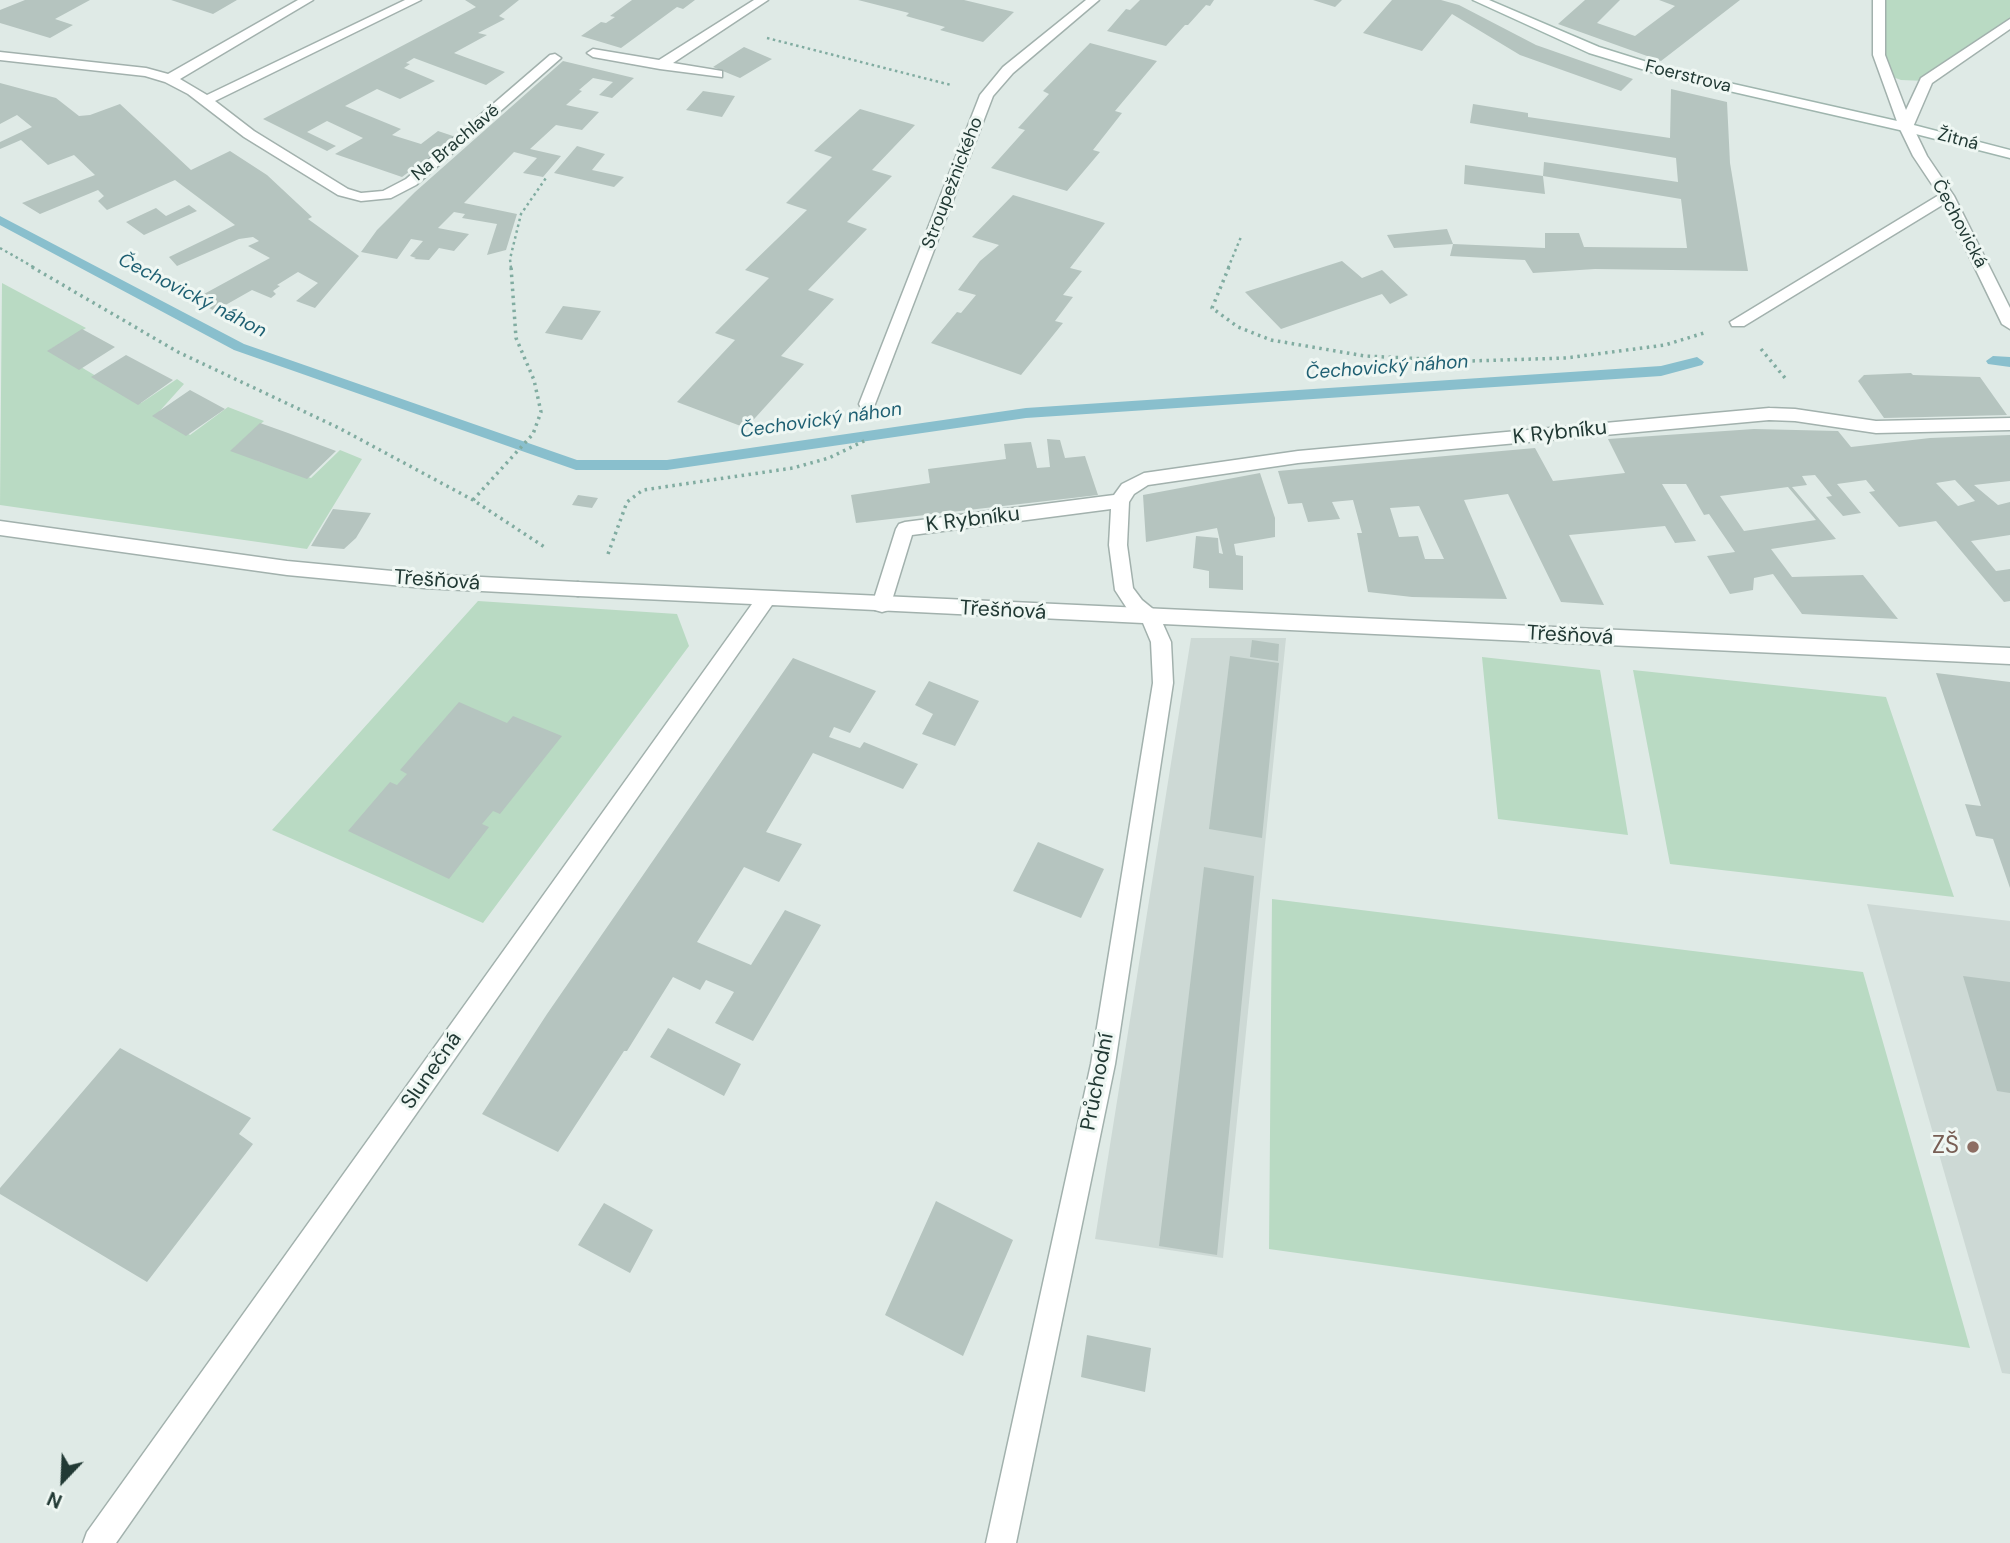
<!DOCTYPE html>
<meta charset="utf-8">
<style>
body{margin:0}
#map{position:relative;width:2010px;height:1543px;overflow:hidden;background:#dfeae6;font-family:"DM Sans",sans-serif}
canvas{display:block}
.north{position:absolute;left:28px;top:1445px;width:70px;height:70px;-webkit-text-stroke:5px #eff7f3;paint-order:stroke;rotate:203deg;font-size:19px;font-weight:700;line-height:28px;text-align:center;color:#213934}
.north::after{content:'';display:block;margin:auto;width:24px;height:32px;background:#213934;clip-path:polygon(50% 0,100% 100%,50% 72%,0 100%)}
</style>
<div id="map">
<canvas width="2010" height="1543"></canvas>
<div class="north">N</div>
</div>
<script>
const ctx = document.querySelector('canvas').getContext('2d');
ctx.lineJoin = 'round';
function fill(path, color) { ctx.fillStyle = color; ctx.fill(path, 'evenodd'); }
const toPath = rows => new Path2D(rows.map(r => 'M' + r).join(''));
function strokePath(path, color, width, dash) { ctx.strokeStyle = color; ctx.lineWidth = width; ctx.lineCap = dash ? 'butt' : 'round'; ctx.setLineDash(dash || []); ctx.stroke(path); }
function write(font, color, halo, rows, align = 'center') {
  ctx.font = font + ' "DM Sans",sans-serif'; ctx.lineWidth = 6; ctx.setLineDash([]); ctx.textBaseline = 'middle'; ctx.strokeStyle = halo; ctx.fillStyle = color; for (const [text, x, y, turn = 0] of rows) {
    ctx.save(); ctx.translate(x, y); ctx.rotate((+turn || 0) * Math.PI / 180); ctx.textAlign = isNaN(turn) ? turn : align; if (halo) ctx.strokeText(text, 0, 0); ctx.fillText(text, 0, 0); ctx.restore();
  }
}
fill(toPath([
 [1191,638,1286,638,1223,1258,1095,1239],
 [1867,904,2010,921,2010,1374,2002,1373]
]), '#cdd9d5');
fill(toPath([
 [1879,0,2010,0,2010,23,1926,81,1901,80,1885,74],
 [2,283,86,328,51,349,141,403,177,379,184,384,157,414,190,435,228,407,264,421,234,448,258,461,311,478,340,450,362,459,307,549,0,505],
 [478,601,677,614,689,646,483,923,272,830],
 [1482,657,1600,670,1628,835,1498,819],
 [1633,670,1886,697,1954,897,1670,864],
 [1272,899,1863,972,1970,1348,1269,1249]
]), '#b9dac3');
fill(toPath([
 [0,216,244,344,577,460,667,460,1026,408,1661,366,1697,357,1704,362,1702,365,1661,376,1026,418,667,470,576,470,234,350,0,225,0,216],
 [1993,356,2010,357,2010,367,1988,364,1986,361,1993,356]
]), '#89bfcd');
fill(toPath([
 [25,0,90,0,55,19,73,25,50,38,0,23,0,10],
 [171,0,237,0,213,14],
 [465,0,519,0,499,16,505,19,478,33,487,35,454,53,505,72,486,85,414,58,406,63,410,64,404,68,435,81,400,99,377,89,345,106,401,129,392,135,421,144,438,131,456,137,402,177,335,154,363,138,327,121,307,132,336,146,327,151,263,119,476,7],
 [632,0,695,0,683,9,677,7,621,48,581,36,601,22,606,23,615,17,610,16],
 [858,0,964,0,1014,12,983,42,940,30,945,27,906,16,909,13],
 [1140,0,1214,0,1210,6,1206,5,1188,25,1185,25,1166,46,1107,31,1126,9,1130,10],
 [1313,0,1342,0,1335,7],
 [1392,0,1441,0,1459,5,1536,45,1633,79,1621,91,1520,55,1452,14,1422,51,1363,33],
 [1585,0,1620,0,1597,23,1635,36,1675,6,1659,0,1740,0,1661,61,1558,24],
 [1090,43,1157,61,1115,111,1122,113,1093,150,1100,152,1067,191,991,168,1025,130,1018,128,1049,94,1043,91],
 [744,47,772,59,740,78,713,67],
 [563,61,634,78,612,98,599,95,613,82,593,78,579,90,582,91,566,105,599,112,582,130,556,125,530,149,561,156,543,177,523,173,537,158,514,152,464,203,517,214,506,250,487,255,497,224,462,218,465,214,454,212,438,228,469,234,454,251,439,248,429,260,414,259,416,258,410,256,423,241,411,239,397,259,361,252,377,230,415,192],
 [0,83,56,98,79,116,90,115,120,104,191,170,230,151,267,175,312,217,308,219,359,256,315,308,296,301,318,283,298,272,277,285,280,286,273,291,276,294,271,298,252,290,215,311,193,300,270,258,248,246,259,241,253,237,239,239,177,266,169,257,235,225,175,180,107,210,98,201,104,196,98,190,40,214,22,203,95,175,74,155,48,165,21,140,0,149,0,142,32,127,17,115,0,124],
 [1671,89,1727,102,1730,163,1748,271,1595,269,1533,273,1525,260,1450,256,1453,244,1394,248,1387,235,1447,229,1453,244,1545,248,1545,233,1579,233,1584,247,1687,248,1681,199,1543,176,1545,194,1464,184,1465,165,1543,176,1544,162,1678,182,1676,158,1470,123,1473,104,1528,113,1528,117,1670,138],
 [703,91,735,96,722,117,686,110],
 [860,109,915,125,872,170,892,176,847,222,867,229,808,290,834,299,781,356,804,364,746,428,677,402,735,340,715,333,769,278,745,270,807,210,786,203,832,157,814,151],
 [577,146,605,154,592,170,624,177,614,187,554,173],
 [1013,195,1105,223,1070,268,1082,271,1063,295,1073,297,1055,321,1063,323,1021,375,931,343,957,312,961,313,976,295,958,290,980,261,999,245,972,237],
 [189,205,197,211,144,235,126,222,156,208,166,216],
 [1342,261,1362,278,1382,270,1408,295,1390,304,1382,294,1281,329,1245,292],
 [563,306,601,311,582,340,545,333],
 [82,329,115,347,79,370,47,351],
 [126,355,156,371,173,380,138,405,91,377],
 [1911,373,1913,375,1980,377,2007,415,1884,418,1858,381,1864,375],
 [190,390,225,409,186,436,152,416],
 [260,423,288,433,336,451,307,479,230,451],
 [1754,429,1838,431,1851,447,1930,438,2010,435,2010,481,1974,485,1998,505,2010,502,2010,535,1971,541,1996,571,2010,569,2010,601,2004,602,1936,521,1899,527,1869,492,1875,491,1866,480,1837,484,1861,513,1843,516,1826,497,1832,496,1815,475,1802,476,1807,485,1792,487,1836,539,1771,549,1792,577,1863,575,1898,619,1802,614,1773,574,1754,578,1753,590,1730,594,1707,556,1735,552,1709,514,1704,515,1686,484,1662,484,1696,541,1675,543,1665,526,1569,535,1604,605,1561,602,1508,494,1464,500,1507,599,1412,597,1368,592,1357,533,1362,533,1353,500,1332,502,1340,519,1308,522,1302,503,1288,504,1278,471,1535,448,1553,481,1625,473,1608,439],
 [1955,480,1975,501,1958,506,1936,483],
 [1788,487,1816,520,1744,531,1720,496],
 [1419,506,1444,559,1425,559,1418,536,1399,537,1390,508],
 [1047,439,1060,440,1065,458,1085,456,1098,495,856,523,851,495,930,483,928,469,1006,459,1004,444,1031,442,1037,468,1050,467],
 [1260,473,1275,518,1275,537,1234,544,1236,555,1243,556,1243,590,1209,588,1209,571,1193,568,1196,536,1218,538,1219,553,1223,554,1217,528,1146,542,1143,495],
 [578,495,598,498,592,508,572,505],
 [333,509,371,513,356,538,344,549,311,546],
 [1252,640,1279,644,1278,661,1250,657],
 [1230,656,1279,663,1262,838,1209,829],
 [793,658,876,691,850,733,834,727,829,737,860,748,864,742,918,764,903,789,813,753,766,832,802,844,779,882,744,867,697,942,751,965,785,910,821,925,753,1041,715,1023,734,992,706,980,700,990,673,977,627,1051,624,1051,558,1152,482,1114,547,1014],
 [1936,673,2010,682,2010,888,1993,839,1976,836,1965,804,1981,806],
 [929,681,979,701,955,746,922,734,933,714,915,705],
 [459,702,507,723,513,716,562,736,500,814,493,811,482,824,489,827,449,879,348,831,390,782,397,785,407,774,400,770],
 [1038,842,1104,869,1081,918,1013,891],
 [1204,867,1254,876,1217,1255,1159,1246],
 [1963,976,2010,982,2010,1093,1997,1091],
 [668,1028,741,1064,724,1096,650,1057],
 [120,1048,251,1118,239,1134,253,1144,147,1282,0,1194,0,1188],
 [936,1201,1013,1240,963,1356,885,1315],
 [604,1203,653,1230,630,1273,578,1245],
 [1087,1335,1151,1348,1145,1392,1081,1377]
]), '#b5c4bf');
const lane = toPath([
 [1769,408,1795,409,1876,421,2010,418,2010,430,1876,433,1795,421,1769,420,1298,463,1148,485,1134,494,1129,502,1127,545,1133,588,1142,600,1158,613,1161,618,1158,623,1151,626,1144,623,1128,610,1115,590,1109,545,1111,509,912,535,889,610,882,612,875,610,872,605,896,529,899,524,905,522,1114,495,1122,484,1144,473,1298,451,1769,408],
 [0,521,287,561,424,574,578,582,585,584,587,589,585,594,578,596,424,588,287,575,0,535,0,521]
]);
const street = toPath([
 [298,0,313,0,180,79,207,95,405,0,421,0,215,101,254,131,348,189,361,193,383,191,406,179,550,55,555,54,561,58,416,185,391,198,361,201,338,195,244,137,188,94,165,82,145,76,0,60,0,52,146,68,168,74,298,0],
 [754,0,768,0,673,63,722,71,722,77,660,69,593,57,587,53,593,49,659,60,754,0],
 [1086,0,1099,0,1013,73,993,96,875,404,873,408,861,408,859,404,980,95,1003,67,1086,0],
 [1873,0,1885,0,1885,55,1906,110,1921,78,2010,19,2010,29,1932,83,1913,127,1927,156,1954,196,2010,308,2010,329,2002,324,1944,204,1744,326,1732,326,1730,322,1939,195,1913,156,1899,127,1873,55,1873,0],
 [578,582,2010,648,2010,664,1163,624,1171,642,1173,683,1115,1064,1016,1543,986,1543,1091,1064,1153,683,1151,642,1143,623,772,605,116,1543,83,1543,87,1532,752,604,578,596,571,594,569,589,571,584,578,582]
]);
const secondary = toPath([
 [1473,0,1489,0,1599,47,1676,71,1906,123,2010,150,2010,158,1904,131,1668,77,1589,53,1473,0]
]);
strokePath(lane, '#a2b1ad', 3);
strokePath(street, '#a2b1ad', 3);
strokePath(secondary, '#9fb5ae', 3);
strokePath(toPath([
 [767,38,951,85],
 [0,248,35,268],
 [511,268,510,259,521,214,546,178],
 [1228,268,1241,237]
]), '#81aca1', 2.5, [2.5, 3.5]);
strokePath(toPath([
 [32,267,178,352,339,428,473,500,546,548],
 [1229,267,1212,308,1238,327,1271,340,1365,356,1469,361,1566,358,1665,345,1704,333],
 [1761,349,1785,378],
 [473,500,533,434,541,412,534,380,516,338,511,267],
 [608,554,627,502,643,490,793,468,829,458,866,440]
]), '#81aca1', 3.5, [2.5, 4.5]);
fill(lane, '#fff');
fill(street, '#fff');
fill(secondary, '#fff');
for (const [x, y, r, color] of [
 [1973,1147,7,"#8d6e63"]
]) { const dot = new Path2D(); dot.arc(x, y, r, 0, 2 * Math.PI); ctx.fillStyle = color; ctx.fill(dot); strokePath(dot, '#eff7f3', 2.5); }
write('18px', '#213934', '#eff7f3', [
 ["Foerstrova",1688,77,14],
 ["Žitná",1958,140,15],
 ["Na Brachlavě",456,143,-40],
 ["Stroupežnického",953,183,-69],
 ["Čechovická",1959,224,62]
]);
write('italic 19px', '#1e5f72', '#eff7f3', [
 ["Čechovický náhon",192,296,27],
 ["Čechovický náhon",1387,368,-4],
 ["Čechovický náhon",821,421,-8]
]);
write('21px', '#213934', '#eff7f3', [
 ["K Rybníku",1560,433,-6],
 ["K Rybníku",973,520,-7],
 ["Třešňová",437,581,4],
 ["Třešňová",1003,611,3],
 ["Třešňová",1570,636,3],
 ["Slunečná",432,1071,-55],
 ["Průchodní",1098,1082,-79]
]);
write('24px', '#785e54', '#eff7f3', [
 ["ZŠ",1959,1147]
], 'right');
</script>
